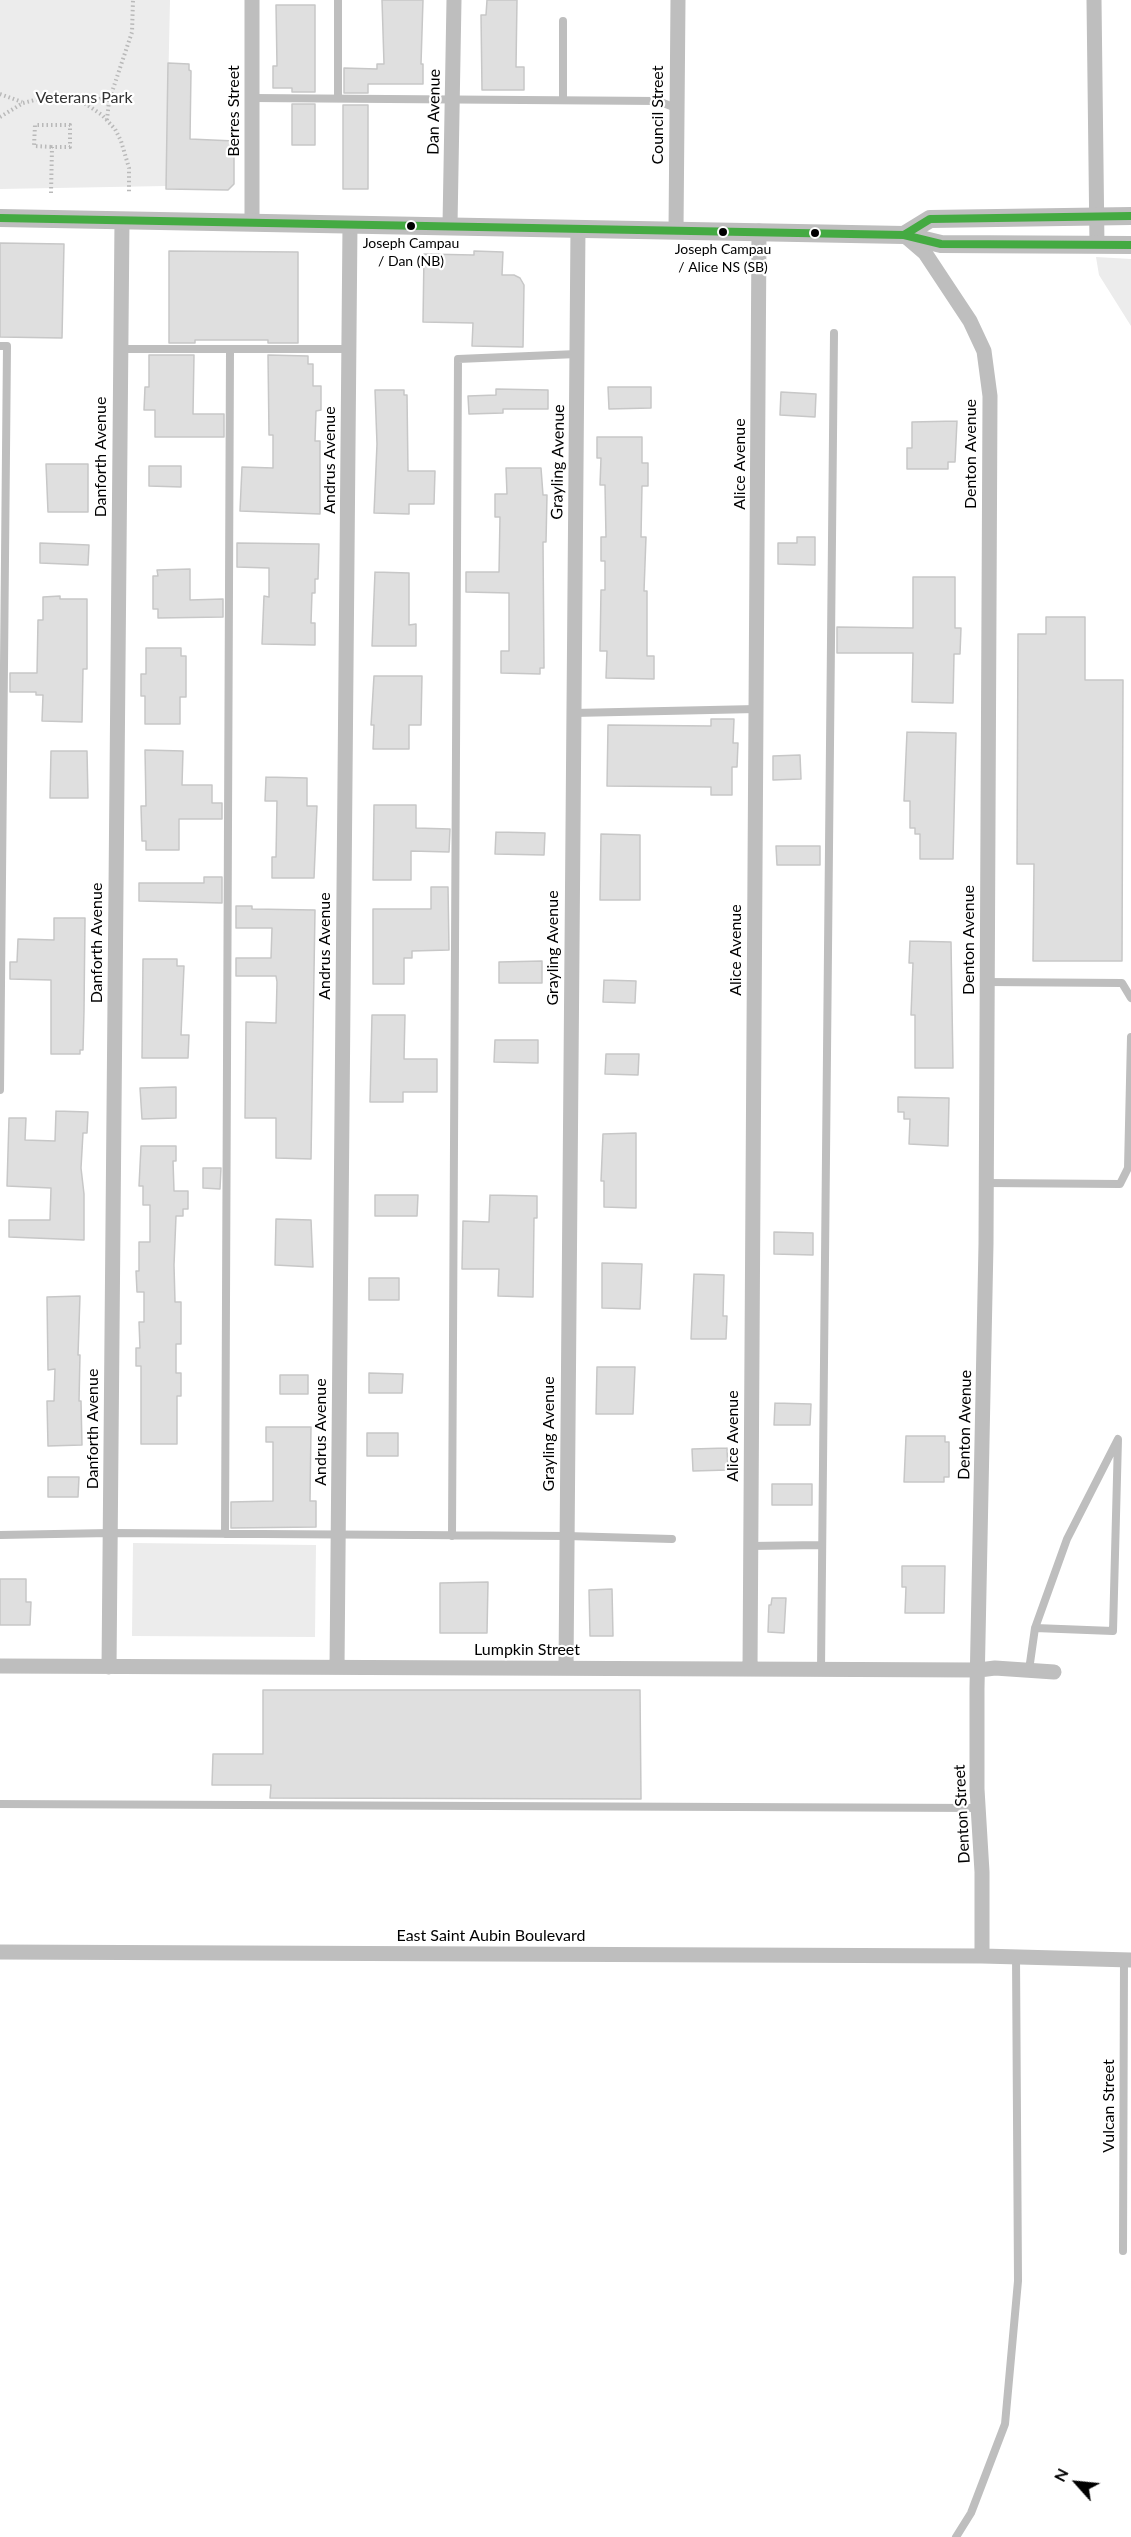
<!DOCTYPE html>
<style>
body{margin:0}
#map{position:relative;width:1131px;height:2537px;overflow:hidden;background:#fff;font-family:Lato,sans-serif}
canvas{display:block}
.north{position:absolute;left:1047px;top:2453px;width:60px;height:60px;-webkit-text-stroke:4px #fff;paint-order:stroke;rotate:297deg;font-size:16px;font-weight:700;line-height:24px;text-align:center;color:#000}
.north::after{content:'';display:block;margin:auto;width:21px;height:27px;background:#000;clip-path:polygon(50% 0,100% 100%,50% 72%,0 100%)}
</style>
<div id="map">
<canvas width="1131" height="2537"></canvas>
<div class="north">N</div>
</div>
<script>
const ctx = document.querySelector('canvas').getContext('2d');
ctx.lineJoin = 'round';
function fill(path, color) { ctx.fillStyle = color; ctx.fill(path, 'evenodd'); }
const toPath = rows => new Path2D(rows.map(r => 'M' + r).join(''));
function strokePath(path, color, width, dash) { ctx.strokeStyle = color; ctx.lineWidth = width; ctx.lineCap = dash ? 'butt' : 'round'; ctx.setLineDash(dash || []); ctx.stroke(path); }
function write(font, color, halo, rows, align = 'center') {
  ctx.font = font + ' Lato,sans-serif'; ctx.lineWidth = 4.5; ctx.setLineDash([]); ctx.textBaseline = 'middle'; ctx.strokeStyle = halo; ctx.fillStyle = color; for (const [text, x, y, turn = 0] of rows) {
    ctx.save(); ctx.translate(x, y); ctx.rotate((+turn || 0) * Math.PI / 180); ctx.textAlign = isNaN(turn) ? turn : align; if (halo) ctx.strokeText(text, 0, 0); ctx.fillText(text, 0, 0); ctx.restore();
  }
}
fill(toPath([
 [0,0,170,0,166,186,0,189],
 [1096,257,1131,259,1131,326,1099,275],
 [133,1543,316,1545,315,1637,132,1636]
]), '#ececec');
const building = toPath([
 [382,0,423,0,421,64,423,64,423,84,368,84,368,93,344,93,344,68,377,69,377,64,384,64,382,0],
 [487,0,517,0,516,67,524,67,524,90,482,90,481,15,486,15,487,0],
 [276,5,315,5,315,92,292,92,292,88,273,88,273,66,277,66,276,5],
 [168,63,189,64,189,70,191,71,190,139,234,141,234,184,228,190,166,189,168,63],
 [292,104,315,104,315,145,292,145,292,104],
 [343,105,368,105,368,189,343,189,343,105],
 [0,243,64,244,62,338,0,337,0,243],
 [169,251,298,252,298,343,268,343,268,340,195,340,195,343,169,343,169,251],
 [474,251,503,252,502,275,514,275,520,278,524,285,523,347,472,346,473,323,423,322,424,254,474,255,474,251],
 [149,355,194,355,193,414,224,414,224,437,155,437,155,410,144,410,145,387,149,387,149,355],
 [268,355,308,356,308,364,313,364,313,386,321,386,321,410,316,411,315,441,320,441,320,514,240,511,242,467,273,468,273,435,269,435,268,355],
 [608,387,651,387,651,408,609,409,608,387],
 [496,389,548,390,548,409,503,409,503,413,469,414,468,396,496,395,496,389],
 [375,390,404,390,404,395,407,395,408,471,435,471,434,504,409,504,409,514,374,513,377,444,375,390],
 [781,392,816,394,815,417,780,415,781,392],
 [957,421,955,462,948,462,948,469,907,469,907,448,912,448,912,422,957,421],
 [597,437,642,437,642,463,648,463,648,486,642,486,641,537,646,537,644,591,647,591,647,656,654,656,654,679,606,678,607,651,600,651,601,590,605,590,605,561,601,561,601,537,606,537,605,485,600,485,601,458,597,458,597,437],
 [46,464,88,464,88,512,48,512,46,464],
 [149,466,181,466,181,487,149,486,149,466],
 [506,468,541,468,543,495,547,495,546,542,543,542,544,668,540,668,540,674,501,673,501,651,509,651,509,593,466,592,466,572,499,572,500,517,495,517,495,494,507,494,506,468],
 [797,537,815,537,815,565,778,564,778,543,797,543,797,537],
 [40,543,89,545,88,565,40,563,40,543],
 [237,543,319,544,318,579,315,579,315,593,312,593,311,623,315,623,315,645,262,644,264,596,269,597,269,568,237,567,237,543],
 [190,569,190,600,223,599,223,617,158,618,158,609,153,609,153,576,158,576,157,570,190,569],
 [375,572,409,573,409,625,416,624,416,646,372,646,375,572],
 [913,577,955,577,955,628,961,628,960,654,954,654,953,703,912,702,913,653,837,653,837,627,913,628,913,577],
 [60,596,60,599,87,599,87,669,83,669,82,722,42,721,43,695,36,695,36,692,10,692,10,673,37,673,38,620,43,620,43,597,60,596],
 [1046,617,1085,617,1085,680,1123,680,1122,961,1033,961,1034,864,1017,864,1018,634,1046,634,1046,617],
 [146,648,181,648,181,656,186,656,186,697,180,697,180,724,145,724,145,696,141,696,141,674,146,674,146,648],
 [374,676,422,676,421,725,409,725,409,749,373,749,374,725,371,725,374,676],
 [711,719,734,719,733,743,738,743,737,767,732,767,732,795,711,795,711,787,607,786,608,725,711,726,711,719],
 [907,732,956,733,953,859,920,859,920,834,915,834,915,828,910,828,910,801,904,801,907,732],
 [145,750,183,751,182,785,212,785,212,803,222,803,222,819,179,819,179,850,146,850,146,841,142,841,141,806,146,806,145,750],
 [51,751,87,751,88,798,50,798,51,751],
 [800,755,801,779,773,780,773,756,800,755],
 [266,777,307,778,307,806,317,806,314,878,272,878,272,857,276,857,277,801,265,801,266,777],
 [374,805,416,805,416,828,450,829,449,852,411,851,411,880,373,880,374,805],
 [496,832,545,833,544,855,495,854,496,832],
 [601,834,640,835,640,900,600,900,601,834],
 [776,846,820,846,820,865,777,865,776,846],
 [204,877,222,877,222,903,139,901,139,883,204,883,204,877],
 [431,887,448,887,449,950,412,951,412,958,404,958,404,984,373,984,373,909,431,909,431,887],
 [236,906,252,906,252,909,315,910,311,1159,276,1158,276,1118,245,1118,246,1022,276,1023,277,982,276,976,236,976,236,958,271,958,272,928,236,928,236,906],
 [54,918,85,918,84,1011,83,1050,80,1050,80,1054,51,1054,51,980,10,979,10,962,17,962,18,939,54,940,54,918],
 [910,941,951,942,953,1068,915,1068,915,1015,911,1015,913,963,909,963,910,941],
 [143,959,177,959,177,966,184,966,181,1035,189,1035,188,1058,142,1058,143,959],
 [542,961,542,983,499,983,499,962,542,961],
 [604,980,636,981,635,1003,603,1002,604,980],
 [372,1015,405,1015,404,1059,437,1059,437,1092,403,1092,403,1102,370,1102,372,1015],
 [495,1040,538,1040,538,1063,494,1062,495,1040],
 [606,1054,639,1054,638,1075,605,1074,606,1054],
 [176,1087,176,1118,142,1119,140,1088,176,1087],
 [898,1097,949,1098,948,1146,909,1144,910,1119,904,1119,904,1112,898,1112,898,1097],
 [56,1111,88,1112,87,1133,83,1133,81,1168,84,1194,84,1240,9,1237,9,1220,50,1220,51,1188,7,1186,9,1118,26,1118,25,1140,55,1141,56,1111],
 [636,1133,636,1208,604,1207,604,1181,601,1181,603,1134,636,1133],
 [141,1146,176,1146,176,1161,173,1161,174,1191,188,1191,188,1209,183,1209,183,1216,176,1216,174,1265,175,1302,181,1302,181,1344,176,1344,176,1373,181,1373,181,1396,177,1396,177,1444,141,1444,141,1366,136,1366,136,1348,140,1348,139,1322,144,1322,144,1292,137,1292,136,1271,139,1271,139,1242,150,1242,150,1205,143,1205,143,1186,139,1186,141,1146],
 [203,1168,221,1168,220,1189,203,1188,203,1168],
 [375,1195,418,1195,417,1216,375,1216,375,1195],
 [490,1195,537,1196,537,1218,534,1218,533,1297,498,1296,499,1269,462,1269,463,1221,489,1222,490,1195],
 [276,1219,311,1220,313,1267,275,1265,276,1219],
 [774,1232,813,1233,813,1255,774,1254,774,1232],
 [602,1263,642,1264,640,1309,602,1308,602,1263],
 [694,1274,724,1275,723,1316,727,1316,726,1339,691,1339,694,1274],
 [369,1278,399,1278,399,1300,369,1300,369,1278],
 [80,1296,78,1355,80,1355,79,1401,81,1401,82,1445,48,1446,47,1401,54,1401,55,1369,48,1370,47,1297,80,1296],
 [597,1367,635,1367,633,1414,596,1414,597,1367],
 [369,1373,403,1374,402,1393,369,1393,369,1373],
 [280,1375,308,1375,308,1394,280,1394,280,1375],
 [775,1403,811,1404,810,1425,774,1425,775,1403],
 [266,1427,311,1427,310,1501,316,1501,316,1527,231,1528,231,1502,273,1501,273,1442,266,1442,266,1427],
 [367,1433,398,1433,398,1456,367,1456,367,1433],
 [906,1436,945,1436,945,1442,949,1442,949,1477,944,1477,944,1482,904,1482,906,1436],
 [727,1448,728,1470,693,1471,692,1449,727,1448],
 [48,1477,79,1477,78,1497,48,1497,48,1477],
 [772,1484,812,1484,812,1505,772,1505,772,1484],
 [902,1566,945,1566,944,1613,905,1613,906,1587,902,1587,902,1566],
 [0,1579,26,1579,26,1602,31,1602,30,1625,0,1625,0,1579],
 [488,1582,487,1633,440,1633,440,1583,488,1582],
 [612,1589,613,1636,590,1636,589,1590,612,1589],
 [772,1598,786,1598,784,1633,768,1632,769,1605,771,1605,772,1598],
 [263,1690,640,1690,641,1799,270,1798,271,1785,212,1785,213,1754,263,1754,263,1690]
]);
fill(building, '#dfdfdf');
strokePath(building, '#c7c7c7', 1.5);
strokePath(toPath([
 [0,94,22,102],
 [87,104,110,95],
 [0,117,23,103,46,97,60,97,86,104,102,115,115,129,121,141,129,168,129,194],
 [107,120,109,101,132,32,133,0],
 [51,193,52,147,70,147,70,125,35,125,34,146,52,147]
]), '#b9b9b9', 4, [1.5, 3]);
strokePath(toPath([
 [253,98,658,101,676,108],
 [338,98,338,0],
 [563,100,563,21],
 [0,346,7,346,0,1090],
 [120,349,349,349],
 [573,713,756,709],
 [987,982,1122,983,1131,998],
 [986,1183,1120,1184,1128,1168,1131,1037],
 [225,1534,230,350],
 [0,1535,110,1533,567,1536,672,1539],
 [452,1536,458,359,577,354],
 [750,1546,821,1545],
 [821,1669,834,333],
 [1029,1670,1035,1628,1067,1539,1118,1439,1113,1631,1035,1628],
 [0,1804,978,1808],
 [1123,2251,1124,1960],
 [956,2537,971,2513,1005,2424,1018,2281,1016,1956]
]), '#bebebe', 8);
strokePath(toPath([
 [252,0,252,222],
 [1094,0,1097,245],
 [450,225,454,0],
 [676,230,678,0],
 [904,235,925,253,970,321,984,351,990,396,986,1244,977,1688,977,1789,982,1872,982,1956],
 [0,1666,979,1670,995,1668,1054,1672],
 [109,1667,122,220],
 [337,1667,350,224],
 [566,1668,578,228],
 [750,1669,759,231],
 [0,1952,982,1956,1131,1960]
]), '#bebebe', 15);
strokePath(toPath([
 [1131,216,930,219,904,235,941,244,1131,245],
 [0,218,904,235]
]), '#bebebe', 18);
strokePath(toPath([
 [1131,216,930,219,904,235,941,244,1131,245],
 [0,218,904,235]
]), '#44aa42', 8);
for (const [x, y, r, color] of [
 [411,226,5,"#000"],
 [723,232,5,"#000"],
 [815,233,5,"#000"]
]) { const dot = new Path2D(); dot.arc(x, y, r, 0, 2 * Math.PI); ctx.fillStyle = color; ctx.fill(dot); strokePath(dot, '#fff', 2); }
write('14px', '#000', '#fff', [
 ["Joseph Campau",411,243],
 ["/ Dan (NB)",411,261],
 ["Joseph Campau",723,249],
 ["/ Alice NS (SB)",723,267]
]);
write('16px', '#333', '#fff', [
 ["Veterans Park",84,98]
]);
write('16px', '#000', '#fff', [
 ["Berres Street",234,111,-90],
 ["Dan Avenue",434,112,-89],
 ["Council Street",658,115,-90],
 ["Denton Avenue",971,454,-90],
 ["Danforth Avenue",101,457,-90],
 ["Andrus Avenue",330,460,-90],
 ["Grayling Avenue",558,462,-89],
 ["Alice Avenue",740,464,-90],
 ["Denton Avenue",969,940,-90],
 ["Danforth Avenue",97,943,-90],
 ["Andrus Avenue",325,946,-90],
 ["Grayling Avenue",553,948,-90],
 ["Alice Avenue",736,950,-90],
 ["Denton Avenue",965,1425,-89],
 ["Danforth Avenue",93,1429,-90],
 ["Andrus Avenue",321,1432,-90],
 ["Grayling Avenue",549,1434,-90],
 ["Alice Avenue",733,1436,-90],
 ["Lumpkin Street",527,1650],
 ["Denton Street",962,1814,-93],
 ["East Saint Aubin Boulevard",491,1936],
 ["Vulcan Street",1109,2106,-90]
]);
</script>
